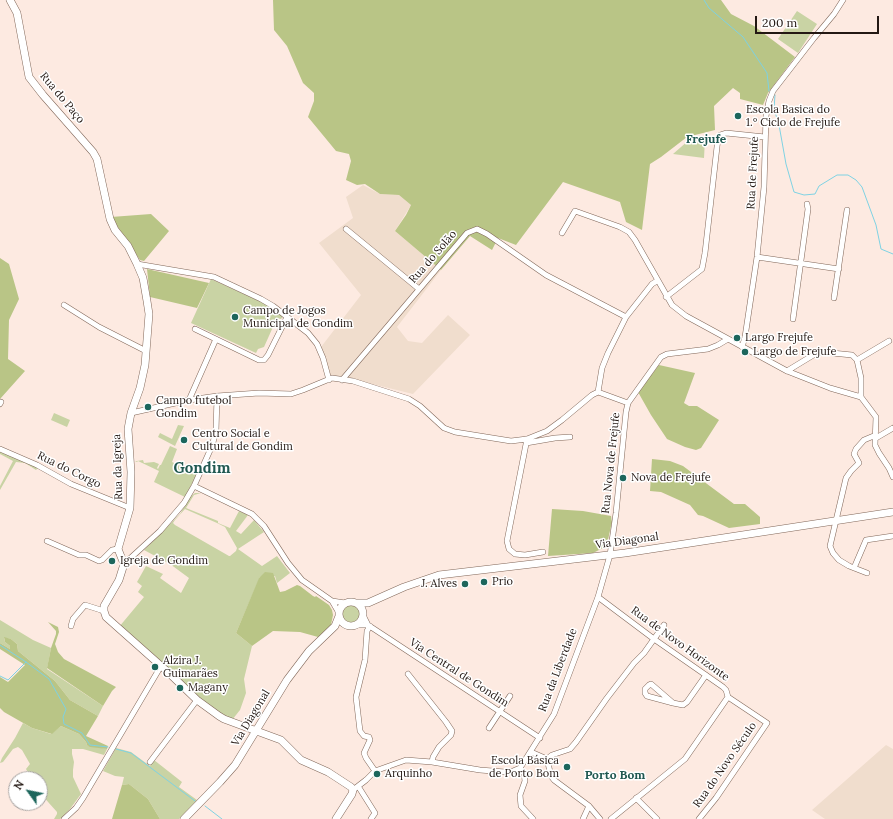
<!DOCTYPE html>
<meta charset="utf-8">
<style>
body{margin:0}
#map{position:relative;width:893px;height:819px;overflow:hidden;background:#fdeae1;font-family:Lora,serif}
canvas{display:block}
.north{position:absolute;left:8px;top:771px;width:40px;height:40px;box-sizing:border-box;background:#fff;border:1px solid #a7a3a1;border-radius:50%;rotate:303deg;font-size:11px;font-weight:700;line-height:16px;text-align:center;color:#231813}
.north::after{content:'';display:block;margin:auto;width:14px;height:18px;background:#1c665c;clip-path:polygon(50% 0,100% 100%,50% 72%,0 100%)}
.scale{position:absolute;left:755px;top:16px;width:124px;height:18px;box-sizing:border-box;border:2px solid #231813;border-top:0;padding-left:5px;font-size:12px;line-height:14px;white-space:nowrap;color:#231813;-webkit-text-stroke:3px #fff;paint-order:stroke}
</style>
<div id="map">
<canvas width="893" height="819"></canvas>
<div class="north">N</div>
<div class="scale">200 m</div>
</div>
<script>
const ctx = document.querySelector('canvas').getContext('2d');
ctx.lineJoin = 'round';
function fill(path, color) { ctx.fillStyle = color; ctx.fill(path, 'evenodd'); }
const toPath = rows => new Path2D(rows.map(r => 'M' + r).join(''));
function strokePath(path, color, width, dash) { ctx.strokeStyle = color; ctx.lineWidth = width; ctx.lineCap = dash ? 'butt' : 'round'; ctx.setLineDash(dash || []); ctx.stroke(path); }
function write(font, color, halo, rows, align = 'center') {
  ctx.font = font + ' Lora,serif'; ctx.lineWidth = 3; ctx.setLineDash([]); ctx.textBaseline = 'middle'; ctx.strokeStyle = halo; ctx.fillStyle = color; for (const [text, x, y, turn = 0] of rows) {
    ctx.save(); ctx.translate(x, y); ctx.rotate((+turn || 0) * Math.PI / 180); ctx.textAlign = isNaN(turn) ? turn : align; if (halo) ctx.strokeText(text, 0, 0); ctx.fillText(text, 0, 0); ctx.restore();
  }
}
fill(toPath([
 [363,185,380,194,399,195,411,205,395,231,441,270,397,327,408,341,422,343,448,315,470,335,413,394,348,378,330,375,321,347,361,295,319,243,353,218,346,197],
 [886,745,893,749,893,819,825,819,812,810]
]), '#f0ddcd');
fill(toPath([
 [797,11,817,24,798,53,778,39],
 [705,139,704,158,673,154,689,140],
 [211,279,277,309,283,316,281,319,277,318,264,347,258,349,256,353,191,323],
 [54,413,70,420,67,427,51,420],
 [178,425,184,426,175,446,158,437,160,433,172,439],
 [170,446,177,449,172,462,180,466,181,465,185,466,186,465,195,469,193,472,197,474,185,497,154,482,159,471,138,461,137,462,135,462,137,461,143,460,144,463,154,462,159,464,157,468,158,469,160,465,161,465],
 [0,451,38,468,36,470,25,463,16,462,0,490,0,486,13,461,0,454],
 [195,493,201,493,194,495,186,508,218,521,218,523,230,528,239,511,248,515,236,531,241,534,254,520,264,532,238,549,262,566,277,556,290,573,277,583,275,576,260,577,236,633,252,646,244,679,246,693,240,710,232,720,226,718,199,698,119,627,144,597,138,592,142,586,137,582,146,566,163,574,160,578,181,593,189,578,170,564,144,550,180,514,190,497],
 [185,509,217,523,225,527,237,548,236,551,230,556,229,556,175,525,173,523,175,520],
 '342 614a9 9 0 1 1 18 0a9 9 0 1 1-18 0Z',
 [0,620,33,640,51,648,47,669,103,706,98,716,70,700,55,681,18,651,17,644,11,639,4,638,5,642,10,646,10,649,0,643],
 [23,723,32,728,51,734,61,726,79,734,86,742,87,745,107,749,104,755,83,749,72,749,72,754,74,762,73,770,73,777,81,794,70,809,60,819,54,819,57,814,57,812,40,793,40,779,32,779,26,769,30,764,22,750,18,747,13,749,3,762,0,763,2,758,15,738],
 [116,748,131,752,150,766,154,760,182,782,179,787,197,800,179,819,160,819,148,799,129,784,122,785,124,777,115,776,103,771]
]), '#c9d3a4');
fill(toPath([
 [273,0,721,0,731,14,754,26,795,57,768,93,763,105,740,99,740,93,733,88,714,106,715,130,687,137,661,157,650,164,642,230,626,222,620,202,563,182,516,245,498,238,492,250,470,236,441,270,395,231,406,215,411,205,399,195,380,194,365,184,357,185,346,180,351,161,349,154,336,151,308,117,314,101,314,93,303,83,287,46,274,30],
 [151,214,169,231,144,261,140,260,111,217],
 [0,258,9,264,19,299,9,320,8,359,25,371,0,399],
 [147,269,209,283,197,308,150,297],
 [659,365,695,373,684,403,689,406,697,406,719,420,701,448,696,450,685,447,667,439,651,415,638,392],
 [652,459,670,461,683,466,734,504,745,504,760,517,760,524,729,528,703,516,698,515,690,505,661,492,650,491],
 [552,509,583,511,611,516,612,522,607,544,603,548,593,553,548,556],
 [265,572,273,573,280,592,285,591,297,585,300,586,313,596,315,597,316,596,329,605,332,610,333,615,331,625,318,637,300,632,273,631,252,646,236,633,259,578],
 [48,622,58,627,59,632,55,644,58,652,64,659,116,687,112,691,103,706,47,668,51,648,56,634,56,631],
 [4,637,11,639,17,644,18,651,55,681,70,700,98,716,86,736,108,746,107,749,90,747,87,745,86,742,79,734,61,726,52,734,32,728,4,712,0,708,0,677,8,682,25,665,0,649,0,643,10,649,10,646,5,642],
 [129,784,148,799,160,819,112,819,122,785]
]), '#b9c586');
strokePath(toPath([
 [704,0,709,8,743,37,767,73,769,91],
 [775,95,774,109,779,125,786,164,794,192,804,195,815,194,819,186,837,175,848,175,856,180,862,187,876,225,881,249,893,254],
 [0,645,26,662,49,679,66,709,63,717,64,724,82,733,90,745,108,747],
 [0,676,8,680,26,662],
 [116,749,131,753,195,801],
 [205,806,222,819]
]), '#7ed2e3', 1);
const street = toPath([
 [346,229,419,289],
 [562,233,575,211,620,227,629,232,635,240,672,305,686,316,787,371,830,388,861,397,876,417,875,445,879,453,889,468,893,477],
 [757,257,839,269],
 [137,264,214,277,261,299,273,306,308,333,317,344,323,358,329,380],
 [666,297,702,269,705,253,718,138,720,135,726,133,765,137],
 [834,298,847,210],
 [64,305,99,327,146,351],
 [793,319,808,209,807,204],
 [195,329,259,360,264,360,268,355,287,317],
 [742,347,745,337,757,257,764,187,766,116,769,101,773,91,814,38,834,14,843,0],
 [857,360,889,341],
 [787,371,815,354,822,352,852,355,857,360,861,378,861,397],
 [342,380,467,233,477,229,487,234,546,275,626,317],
 [598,392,602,368,608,353,626,317,652,284,657,281],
 [598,392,628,403],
 [189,400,216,339],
 [0,404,1,402],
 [131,413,189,400,217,396,259,393,291,394,303,390,332,378,353,381,409,399,420,406,444,428,455,432,511,441,527,439,547,431,562,420,592,395,598,392],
 [876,438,893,428],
 [527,439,507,541,509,549,515,554,525,555,543,552],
 [526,443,555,438,570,437],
 [0,449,37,465,71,484,130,508],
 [194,486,252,514,264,526,288,563,302,580,332,601,345,603],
 [47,541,79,555,86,555,99,561,102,560,112,550,118,549],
 [124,564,160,531,184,503,194,486,212,446,216,431,217,396],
 [854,568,866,540,893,536],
 [867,573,849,566,839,560,833,553,830,546,846,478,851,471,859,463,854,454,856,449,864,440,876,435],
 [598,597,654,639,723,687,726,690,728,697,767,723,716,798,699,819],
 [332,601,339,613],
 [363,615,368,625,540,738],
 [356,625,368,625],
 [71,626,73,619,85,605,104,611],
 [370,626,367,631,365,660,356,697,360,731,364,736,369,737,370,740,364,753,366,758,375,771],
 [408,674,446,722,452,731,451,735,439,747,433,757,432,762],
 [673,703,647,696,645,693,645,689,649,685,651,684,673,703,683,705,687,702,706,675],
 [489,728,510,696],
 [531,752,547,759],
 [547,759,552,755,570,749,576,742,607,698,634,663,644,653,664,625],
 [547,759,551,776,554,780,589,806,600,819],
 [150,762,197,700],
 [520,768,524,773,525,781,520,795,521,806,533,819],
 [358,786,375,813,371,819],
 [353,790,366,780,375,771,406,760,432,762,480,770,505,772,513,771,520,768,554,714,598,597,610,555,616,513,626,412,628,403,661,357,667,354,708,349,718,345,728,339],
 [636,798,657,819],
 [64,819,76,808,83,798,161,666],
 [583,819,589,806],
 [611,819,685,759,728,697]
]);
const secondary = toPath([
 [10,0,17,13,29,77,43,95,93,152,97,159,110,219,115,230,128,246,137,264,143,278,147,301,149,314,145,365,140,388,131,413,128,429,131,472,130,508,118,549,124,564,119,580,104,606,104,611,106,617,169,673,197,700,219,716,224,719,281,740,301,760,328,772,351,787,353,790,352,794,336,819],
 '339 614a12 12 0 1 1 24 0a12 12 0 1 1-24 0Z',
 [356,603,368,603,404,587,439,575,625,553,893,512],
 [184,819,220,782,235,765,287,680,309,651,335,626,339,616]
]);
strokePath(street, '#816759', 6);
strokePath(secondary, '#816759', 8);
strokePath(street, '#fff', 5);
strokePath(secondary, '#fff', 7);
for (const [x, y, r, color] of [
 [738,116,4,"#1c665c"],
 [235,317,4,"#1c665c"],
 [737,338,4,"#1c665c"],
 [745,352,4,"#1c665c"],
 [148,407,4,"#1c665c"],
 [184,440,4,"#1c665c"],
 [623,478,4,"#1c665c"],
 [112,561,4,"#1c665c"],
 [484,582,4,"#1c665c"],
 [465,584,4,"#1c665c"],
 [155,667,4,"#1c665c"],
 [180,688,4,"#1c665c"],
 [567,767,4,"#1c665c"],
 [377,774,4,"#1c665c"]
]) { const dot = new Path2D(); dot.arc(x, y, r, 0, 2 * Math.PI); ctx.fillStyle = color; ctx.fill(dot); strokePath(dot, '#fff', 1.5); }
write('11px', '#231813', '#fff', [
 ["Rua do Paço",62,98,50],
 ["Rua de Frejufe",753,173,-87],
 ["Rua do Solão",433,257,-49],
 ["Rua Nova de Frejufe",611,463,-84],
 ["Rua da Igreja",118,467,-92],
 ["Rua do Corgo",69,470,26],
 ["Via Diagonal",627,541,-8],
 ["Rua de Novo Horizonte",680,644,36],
 ["Rua da Liberdade",558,670,-69],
 ["Via Central de Gondim",459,673,33],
 ["Via Diagonal",251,718,-59],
 ["Rua do Novo Século",725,765,-55]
]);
write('11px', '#231813', '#fff', [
 ["Escola Basica do",746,110],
 ["1.º Ciclo de Frejufe",746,123],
 ["Campo de Jogos",243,311],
 ["Municipal de Gondim",243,324],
 ["Largo Frejufe",745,338],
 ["Largo de Frejufe",753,352],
 ["Campo futebol",156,401],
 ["Gondim",156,414],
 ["Centro Social e",192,434],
 ["Cultural de Gondim",192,447],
 ["Nova de Frejufe",631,478],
 ["Igreja de Gondim",120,561],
 ["Prio",492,582],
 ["J. Alves",457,584,"right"],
 ["Alzira J.",163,661],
 ["Guimarães",163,674],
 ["Magany",188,688],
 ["Escola Básica",559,761,"right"],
 ["de Porto Bom",559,774,"right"],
 ["Arquinho",385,774]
], 'left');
write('bold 12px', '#205851', '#fff', [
 ["Frejufe",706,140],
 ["Porto Bom",615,776]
]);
write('bold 15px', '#205851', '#fff', [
 ["Gondim",202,469]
]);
</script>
